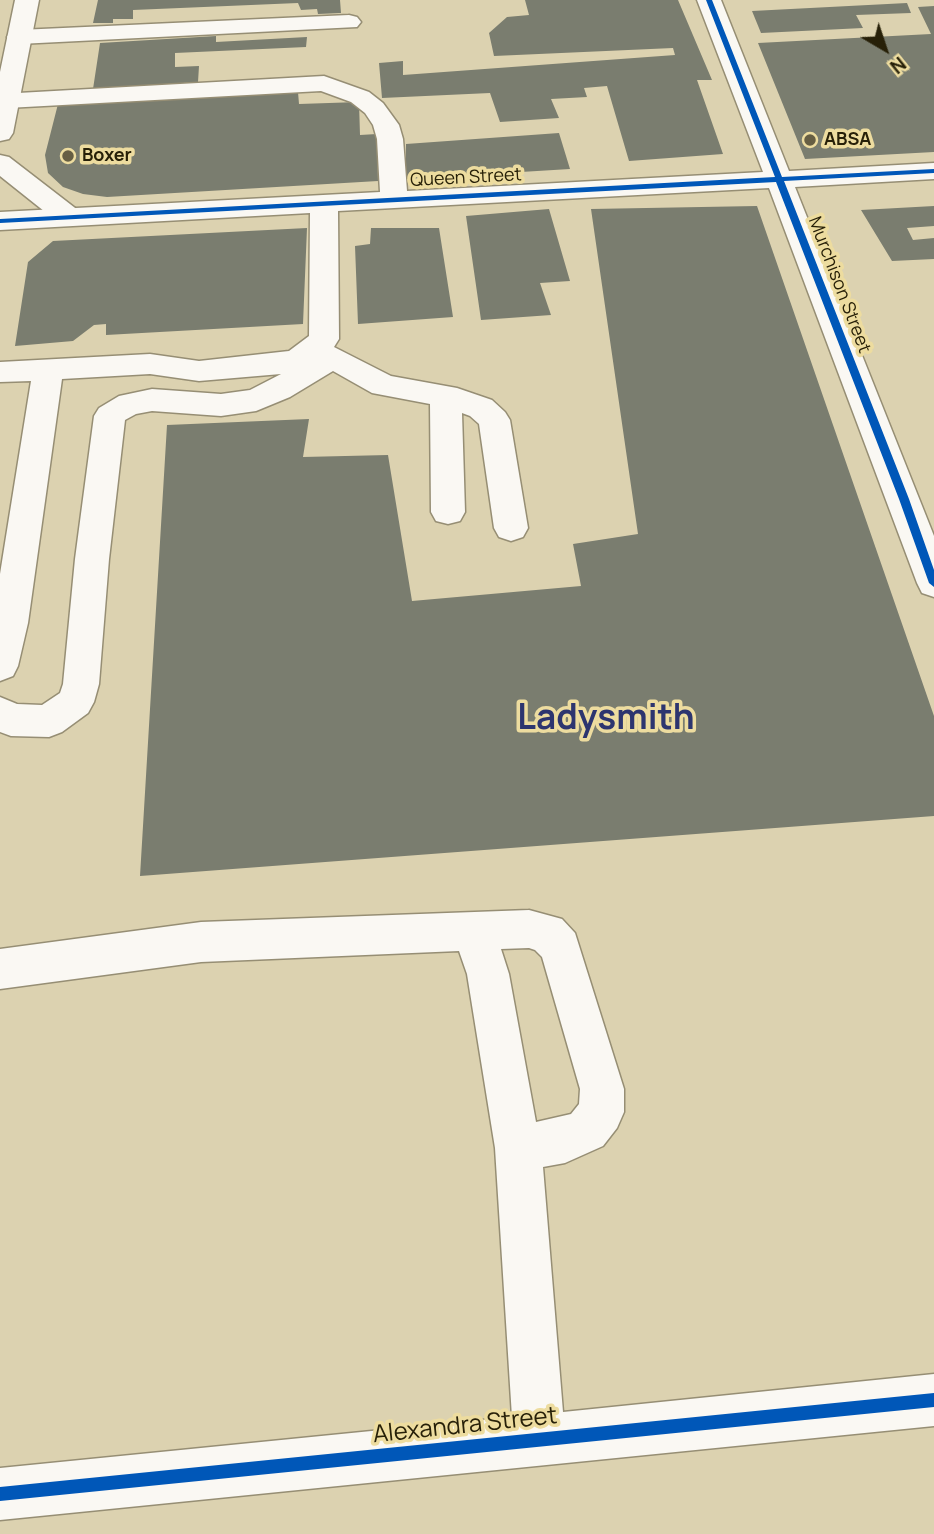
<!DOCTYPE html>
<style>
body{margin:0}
#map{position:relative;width:934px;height:1534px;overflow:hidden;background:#dcd2b0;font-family:Manrope,sans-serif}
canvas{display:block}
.north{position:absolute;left:850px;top:14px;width:70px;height:70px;-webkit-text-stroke:5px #eddc9f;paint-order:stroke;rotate:141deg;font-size:19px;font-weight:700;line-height:28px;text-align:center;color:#272008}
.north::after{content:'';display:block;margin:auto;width:24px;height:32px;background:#272008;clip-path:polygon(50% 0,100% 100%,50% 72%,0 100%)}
</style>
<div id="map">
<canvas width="934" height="1534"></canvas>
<div class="north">N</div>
</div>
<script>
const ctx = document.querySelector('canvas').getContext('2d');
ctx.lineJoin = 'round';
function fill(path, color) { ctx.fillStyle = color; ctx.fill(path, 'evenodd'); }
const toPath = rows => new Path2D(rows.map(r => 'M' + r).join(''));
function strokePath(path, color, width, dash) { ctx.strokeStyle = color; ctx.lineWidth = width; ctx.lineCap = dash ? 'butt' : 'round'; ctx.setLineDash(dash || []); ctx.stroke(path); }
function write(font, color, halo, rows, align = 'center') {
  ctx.font = font + ' Manrope,sans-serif'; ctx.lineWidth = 7; ctx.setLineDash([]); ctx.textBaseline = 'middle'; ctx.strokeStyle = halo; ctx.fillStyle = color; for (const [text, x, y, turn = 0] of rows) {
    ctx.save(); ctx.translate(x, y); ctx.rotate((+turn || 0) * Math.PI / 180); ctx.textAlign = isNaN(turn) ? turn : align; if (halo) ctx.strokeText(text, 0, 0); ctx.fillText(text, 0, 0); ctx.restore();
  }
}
fill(toPath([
 [98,0,340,0,341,13,318,14,317,9,301,10,298,3,133,10,133,19,113,19,113,23,93,23],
 [525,0,678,0,712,80,697,80,723,154,629,161,607,86,584,88,587,97,551,99,559,118,500,122,490,93,382,98,379,63,403,61,403,75,675,55,673,48,494,56,489,33,507,17,529,15],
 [907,3,911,13,856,15,863,28,761,33,752,11],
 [934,6,934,152,805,159,758,43,931,34,918,7],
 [216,36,216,42,307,37,306,47,175,53,175,67,199,66,198,82,93,89,100,43],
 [298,92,299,104,359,102,360,135,377,134,378,181,107,197,83,194,63,187,48,173,45,155,58,104],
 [559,133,570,169,406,179,406,144],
 [757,206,934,716,934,816,140,876,167,425,309,419,303,457,388,455,412,601,581,586,573,544,638,534,591,209],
 [934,206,934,226,907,228,913,240,934,238,934,259,892,261,861,210],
 [549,209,570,281,540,283,551,315,481,320,466,216],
 [307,228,303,324,106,335,106,324,94,325,73,341,15,346,28,262,53,241],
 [371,228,439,228,453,317,358,324,355,246,370,244]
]), '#7a7d6f');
const minor = toPath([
 [697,0,721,0,789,171,934,163,934,179,795,187,934,536,934,597,922,593,917,583,769,188,338,211,339,339,334,347,391,376,457,388,492,400,505,412,510,420,528,528,523,537,511,541,499,537,494,528,479,424,470,416,462,413,465,512,460,521,448,524,436,521,431,512,430,404,372,393,333,371,290,397,256,411,221,416,152,411,136,414,125,420,109,559,99,684,94,702,88,713,62,732,49,737,11,736,0,732,0,697,17,704,42,705,60,693,63,684,75,559,94,416,99,408,119,396,152,389,221,394,250,390,281,374,199,381,150,374,62,379,28,623,18,666,13,676,0,681,0,574,31,381,0,382,0,362,150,354,199,361,289,351,309,336,310,213,0,230,0,212,380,192,377,139,373,125,365,113,351,102,321,91,7,108,0,106,0,94,324,76,369,92,383,103,399,125,403,139,407,191,763,172,697,0],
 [349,15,357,17,361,22,357,27,19,44,10,42,7,37,10,32,19,30,349,15],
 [529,910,562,919,575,933,624,1089,624,1112,617,1128,603,1146,565,1163,543,1167,563,1412,934,1374,934,1426,0,1520,0,1468,512,1417,495,1148,467,974,459,951,201,962,0,989,0,949,201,922,529,910],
 [529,948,535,950,542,957,580,1089,579,1104,571,1114,536,1122,509,974,501,949,529,948]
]);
const highway = toPath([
 [15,0,39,0,13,133,9,139,0,141,0,72,15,0],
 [0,155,9,157,79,211,83,217,79,223,69,225,59,223,0,176,0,155]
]);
strokePath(minor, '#968e74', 3);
strokePath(highway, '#968e74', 3);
fill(minor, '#faf8f3');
fill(highway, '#faf8f3');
fill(toPath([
 [706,0,712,0,782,177,934,169,934,173,784,181,909,499,934,570,934,587,929,583,899,499,776,182,0,223,0,219,775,177,706,0],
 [934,1393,934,1407,0,1501,0,1487,934,1393]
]), '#0057b8');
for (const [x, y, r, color] of [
 [810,140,7,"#665e43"],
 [68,156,7,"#665e43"]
]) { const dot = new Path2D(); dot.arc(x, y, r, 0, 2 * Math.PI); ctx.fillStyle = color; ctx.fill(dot); strokePath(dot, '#eddc9f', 2.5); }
write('bold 18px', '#272008', '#eddc9f', [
 ["ABSA",824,140],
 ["Boxer",82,156]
], 'left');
write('18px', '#272008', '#eddc9f', [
 ["Queen Street",466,178,-3],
 ["Murchison Street",839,285,69]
]);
write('24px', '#272008', '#eddc9f', [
 ["Alexandra Street",465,1426,-6]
]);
write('bold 35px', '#2d356f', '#eddc9f', [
 ["Ladysmith",606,719]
]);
</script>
